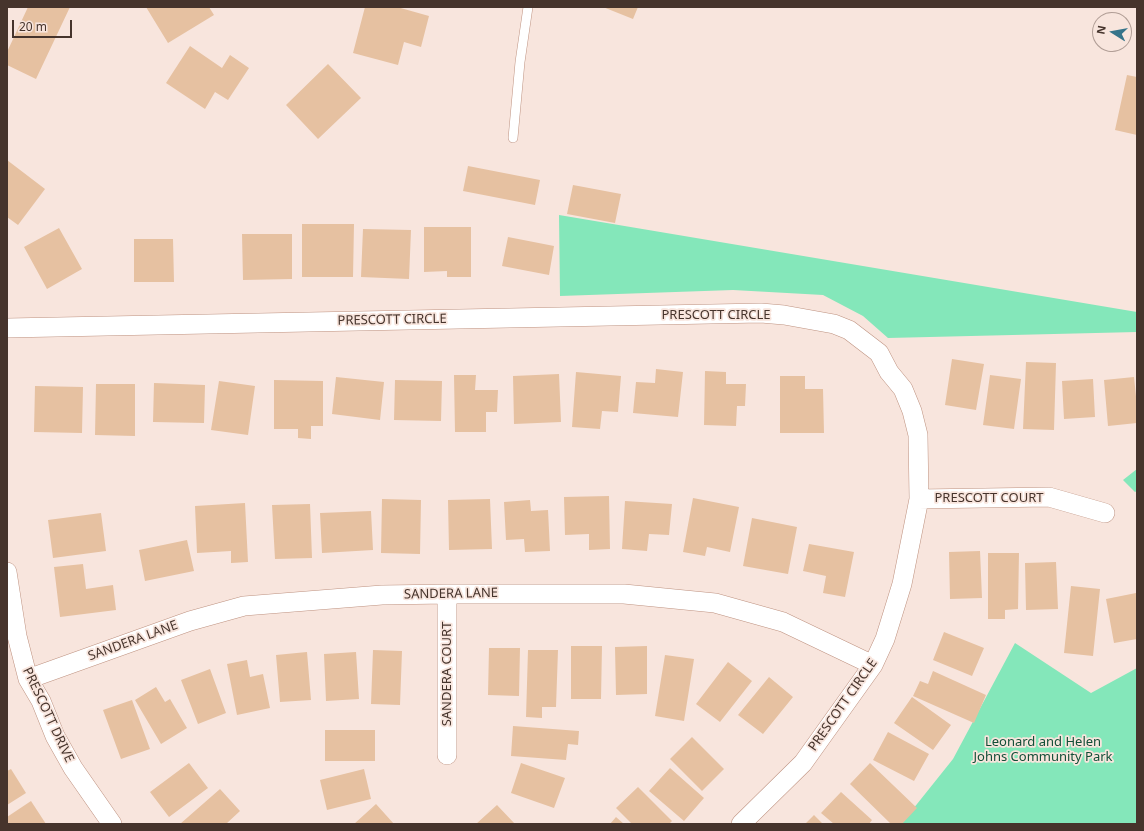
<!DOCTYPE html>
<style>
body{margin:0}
#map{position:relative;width:1144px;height:831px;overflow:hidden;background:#f8e5dd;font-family:"Noto Sans",sans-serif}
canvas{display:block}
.frame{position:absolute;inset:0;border:8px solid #46342c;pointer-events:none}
.north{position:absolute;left:1092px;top:12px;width:40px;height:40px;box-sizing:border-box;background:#f8e5dd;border:1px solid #b19e96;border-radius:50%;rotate:281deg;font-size:11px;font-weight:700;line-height:16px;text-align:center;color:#46342c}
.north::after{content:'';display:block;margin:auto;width:14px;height:18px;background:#36748a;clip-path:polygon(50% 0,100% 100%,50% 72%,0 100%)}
.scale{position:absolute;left:12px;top:20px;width:60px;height:18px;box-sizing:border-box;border:2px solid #46342c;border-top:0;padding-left:5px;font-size:12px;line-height:14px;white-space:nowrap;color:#46342c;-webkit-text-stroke:3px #f8e5dd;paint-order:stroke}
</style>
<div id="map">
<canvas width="1144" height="831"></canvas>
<div class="frame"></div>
<div class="north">N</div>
<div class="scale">20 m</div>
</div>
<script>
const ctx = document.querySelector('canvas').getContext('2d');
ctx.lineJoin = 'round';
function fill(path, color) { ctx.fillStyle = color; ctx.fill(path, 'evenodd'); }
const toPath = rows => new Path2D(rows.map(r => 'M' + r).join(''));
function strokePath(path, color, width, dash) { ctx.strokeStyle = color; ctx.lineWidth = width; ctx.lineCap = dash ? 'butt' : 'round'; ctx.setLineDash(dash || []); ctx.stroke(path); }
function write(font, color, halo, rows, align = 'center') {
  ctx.font = font + ' "Noto Sans",sans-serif'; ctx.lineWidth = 3.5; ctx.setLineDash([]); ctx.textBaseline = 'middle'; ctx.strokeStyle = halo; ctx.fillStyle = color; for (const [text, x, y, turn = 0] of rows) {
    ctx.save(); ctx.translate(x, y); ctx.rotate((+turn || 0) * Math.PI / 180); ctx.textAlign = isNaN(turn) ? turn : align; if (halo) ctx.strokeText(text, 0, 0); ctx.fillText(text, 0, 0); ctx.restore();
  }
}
fill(toPath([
 [559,215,1137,312,1137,332,888,338,863,316,823,295,733,290,560,296],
 [1137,469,1137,491,1135,492,1123,480],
 [1015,643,1091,693,1137,668,1137,824,901,824,953,759]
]), '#84e7ba');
fill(toPath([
 [28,7,70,7,36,79,7,65,7,52],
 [146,7,209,7,214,15,168,43],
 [365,7,397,7,429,16,421,47,404,42,398,65,353,53],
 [603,7,638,7,633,19],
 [190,46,222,68,230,55,249,68,228,100,215,92,205,109,166,83],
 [328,64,361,98,318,139,286,105],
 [1127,75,1137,77,1137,135,1115,130],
 [7,160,45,189,18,225,7,217],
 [468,166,540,180,535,205,463,191],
 [573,185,621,194,615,223,567,214],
 [302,224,354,224,353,277,302,277],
 [424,227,471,227,471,277,447,277,447,271,424,272],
 [59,228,82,269,47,289,24,247],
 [363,229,411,230,409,279,361,277],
 [242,234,292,234,292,279,243,280],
 [508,237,554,246,549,275,502,266],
 [134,239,173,239,174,282,134,282],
 [952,359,984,364,976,410,945,405],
 [1026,362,1056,363,1054,430,1023,429],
 [656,369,683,372,678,417,633,413,636,382,655,383],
 [705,371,726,372,726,384,746,384,745,406,737,406,736,426,704,425],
 [576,372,621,376,618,412,602,411,600,429,572,427],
 [559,374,561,422,514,424,513,376],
 [454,375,476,375,475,390,498,390,497,412,486,412,486,432,455,432],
 [990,375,1021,379,1014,429,983,425],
 [780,376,805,376,805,389,823,389,824,433,780,433],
 [336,377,384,382,380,420,332,414],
 [1134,377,1137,406,1137,423,1108,426,1104,380],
 [1093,379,1095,417,1064,419,1062,381],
 [274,380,323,381,323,426,311,426,311,439,298,438,298,429,274,429],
 [395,380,442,381,441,421,394,420],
 [219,381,255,386,248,435,211,430],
 [154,383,205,385,204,423,153,422],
 [96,384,135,384,135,436,95,435],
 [35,386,83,387,82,433,34,432],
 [609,496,610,549,589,550,589,534,565,535,564,497],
 [693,498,739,507,730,552,707,547,705,556,683,552],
 [382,499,421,500,420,554,381,553],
 [490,499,492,549,449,550,448,500],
 [530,500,531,511,548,510,550,551,525,552,524,539,506,540,504,502],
 [625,501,672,504,669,535,649,534,647,551,622,549],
 [245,503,248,562,231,563,231,551,197,553,195,506],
 [310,504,312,558,275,559,272,505],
 [371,511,373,550,322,553,320,513],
 [101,513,106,551,53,558,48,520],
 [752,518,797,527,788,574,743,566],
 [187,540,194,571,145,581,139,550],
 [809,544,854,552,845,597,823,593,826,576,803,571],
 [980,551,982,598,950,599,949,552],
 [988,553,1019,553,1018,609,1005,610,1005,619,988,619],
 [1056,562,1058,609,1026,610,1025,563],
 [83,564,86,589,113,585,116,610,60,617,54,567],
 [1071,586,1100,589,1093,656,1064,653],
 [1136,593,1137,639,1114,643,1106,599],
 [944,632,984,648,972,676,933,660],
 [571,646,602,646,601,699,571,699],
 [647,646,647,694,616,695,615,647],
 [489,648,520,648,519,696,488,695],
 [373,650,402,651,400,705,371,704],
 [528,650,558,650,556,707,542,707,542,718,526,717],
 [307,652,311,700,280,702,276,655],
 [356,652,359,699,326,701,324,654],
 [665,655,694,659,684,721,655,716],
 [247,660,250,677,263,674,270,708,237,715,227,664],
 [728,662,752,681,720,722,696,704],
 [210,669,226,713,198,724,181,680],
 [933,671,986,695,974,723,913,696,920,681,928,684],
 [769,677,793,697,763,734,738,715],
 [156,687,165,702,170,699,187,728,161,744,135,700],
 [912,697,951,725,933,750,894,723],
 [132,700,150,749,121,759,103,710],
 [513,726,579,731,578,745,568,744,566,760,511,756],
 [325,730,375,730,375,761,325,761],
 [888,732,929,754,914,781,873,760],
 [692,737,724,769,702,791,670,759],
 [189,763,208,788,169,817,150,792],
 [521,763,565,778,554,808,511,793],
 [870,763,917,808,902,824,891,824,850,784],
 [670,768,704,798,684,821,649,791],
 [11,769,26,793,7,805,7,771],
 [364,769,371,799,327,810,320,780],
 [638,787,672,821,669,824,632,824,616,808],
 [220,789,240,811,226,824,180,824],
 [841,792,872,820,869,824,834,824,821,813],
 [31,801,46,824,7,824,7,817],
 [376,804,394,824,354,824],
 [497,805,515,824,476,824],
 [814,815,823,824,805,824],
 [616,817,624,824,610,824]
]), '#e6c1a1');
const lane = toPath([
 [513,138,520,62,528,7]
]);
const street = toPath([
 [7,328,761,313,784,315,834,324,849,330,879,353,889,372,903,389,912,411,918,435,919,499,902,584,885,639,873,665,803,763,741,824],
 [919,499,1049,497,1105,513],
 [7,572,17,636,28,679,41,701,55,736,73,768,112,824],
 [447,594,447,755],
 [28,679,190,621,244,606,382,595,447,594,624,594,715,603,783,622,873,665]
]);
strokePath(lane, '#be9280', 10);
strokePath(street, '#be9280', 20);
strokePath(lane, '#fff', 9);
strokePath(street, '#fff', 19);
write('13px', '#46342c', '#f8e5dd', [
 ["PRESCOTT CIRCLE",716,315],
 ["PRESCOTT CIRCLE",392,320,-1],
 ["PRESCOTT COURT",989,498],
 ["SANDERA LANE",451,594,-1],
 ["SANDERA LANE",133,641,-20],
 ["SANDERA COURT",447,674,-90],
 ["PRESCOTT CIRCLE",843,705,-55],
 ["PRESCOTT DRIVE",48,715,65]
]);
write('13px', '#114e37', '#f8e5dd', [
 ["Leonard and Helen",1043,742],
 ["Johns Community Park",1043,757]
]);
</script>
